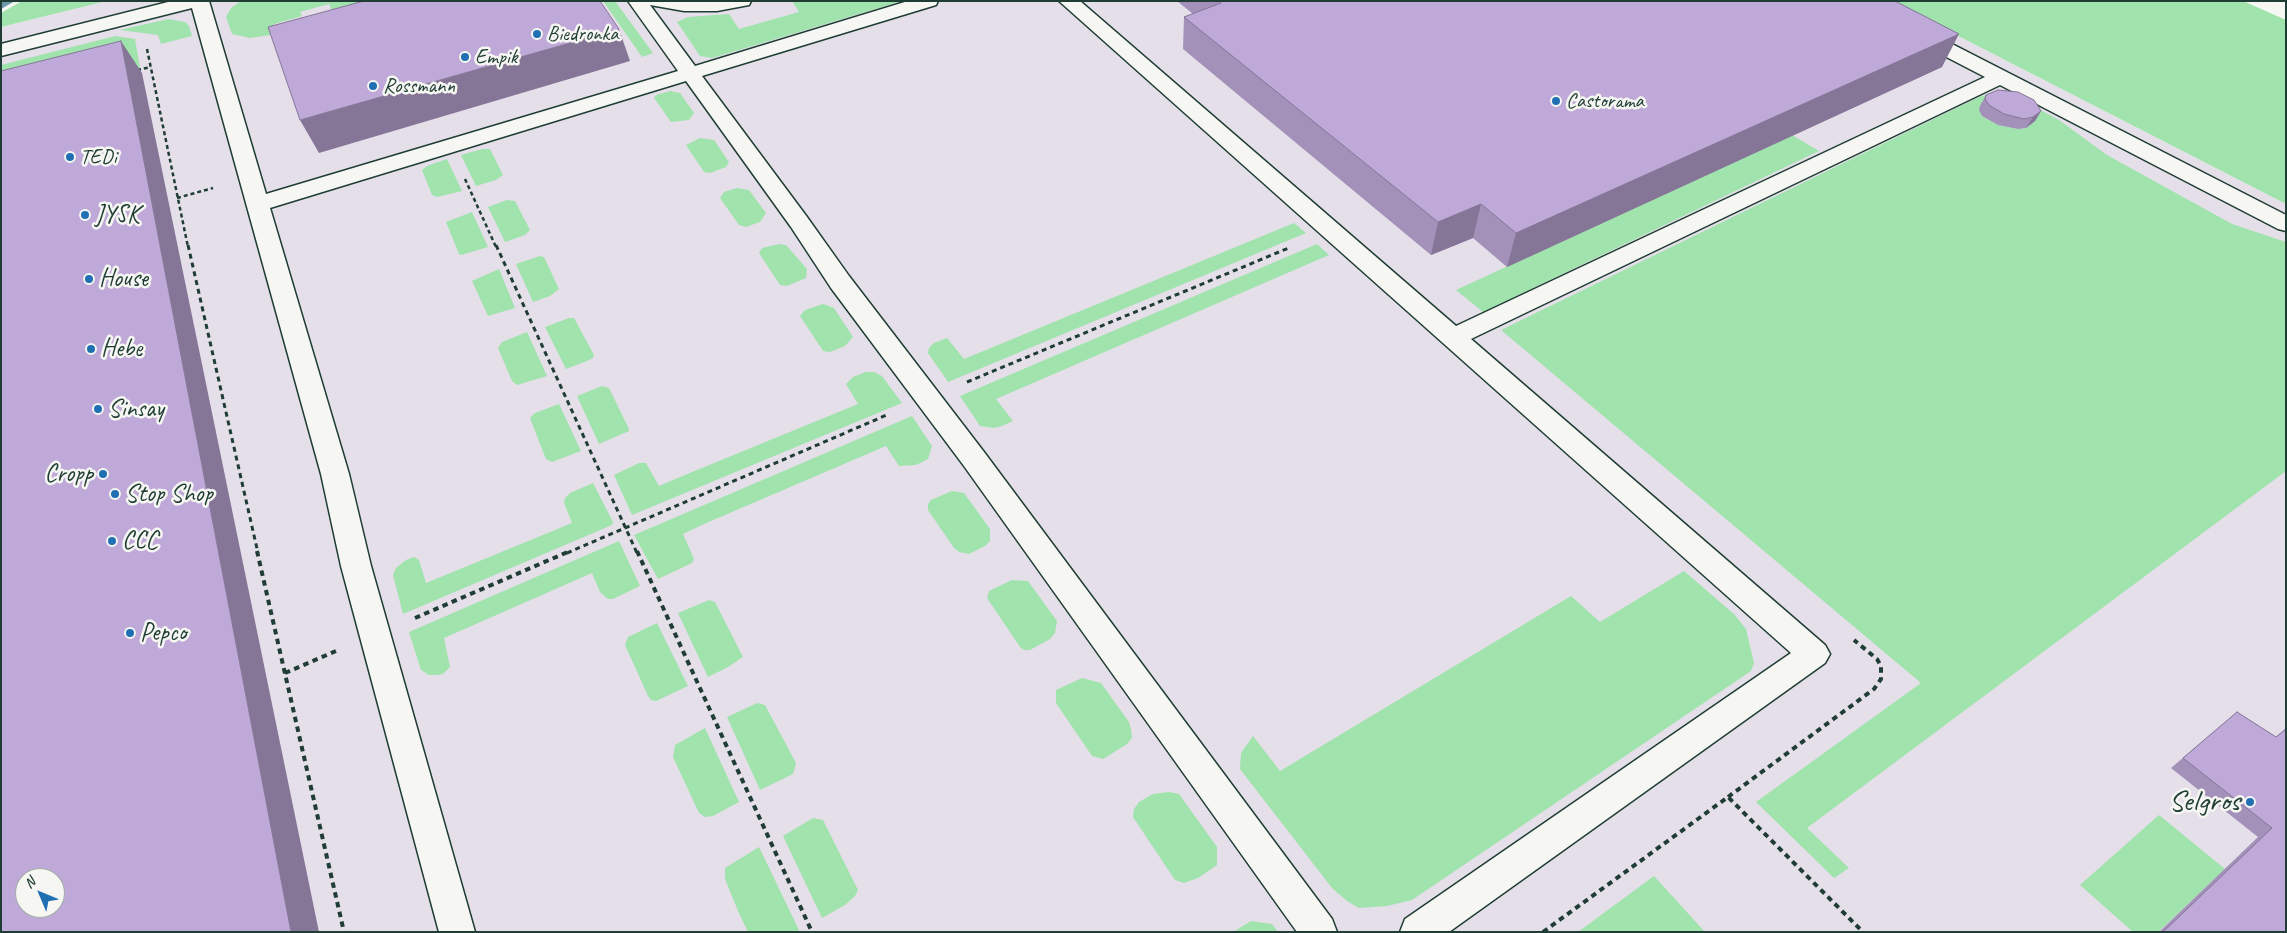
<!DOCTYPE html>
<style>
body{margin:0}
#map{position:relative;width:2287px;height:933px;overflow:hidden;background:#f6f6f2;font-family:Caveat,sans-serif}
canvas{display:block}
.frame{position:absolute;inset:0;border:2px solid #1f3d34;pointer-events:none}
.north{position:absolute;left:15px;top:868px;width:50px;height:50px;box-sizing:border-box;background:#f6f6f2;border:1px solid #a0aca6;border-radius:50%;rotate:315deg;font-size:14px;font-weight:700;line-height:20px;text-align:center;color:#1f3d34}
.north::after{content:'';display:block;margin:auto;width:18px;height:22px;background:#1f6fb2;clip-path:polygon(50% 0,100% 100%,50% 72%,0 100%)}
</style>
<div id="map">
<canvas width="2287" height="933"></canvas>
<div class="frame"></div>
<div class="north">N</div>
</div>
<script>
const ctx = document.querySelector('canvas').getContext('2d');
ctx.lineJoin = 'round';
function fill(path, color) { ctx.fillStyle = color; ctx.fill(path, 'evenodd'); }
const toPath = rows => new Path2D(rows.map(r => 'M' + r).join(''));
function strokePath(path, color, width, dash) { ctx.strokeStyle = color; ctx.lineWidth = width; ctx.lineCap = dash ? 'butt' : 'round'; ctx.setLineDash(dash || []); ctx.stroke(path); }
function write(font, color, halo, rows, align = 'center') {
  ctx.font = font + ' Caveat,sans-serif'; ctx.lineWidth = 5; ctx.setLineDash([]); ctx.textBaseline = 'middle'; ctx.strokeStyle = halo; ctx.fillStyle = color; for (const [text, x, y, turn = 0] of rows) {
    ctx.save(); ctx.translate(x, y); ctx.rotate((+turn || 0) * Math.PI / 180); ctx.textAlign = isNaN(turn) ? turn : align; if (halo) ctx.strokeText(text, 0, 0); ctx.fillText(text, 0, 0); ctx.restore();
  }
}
fill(toPath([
 [107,1,1890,1,2286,204,2286,932,1,932,1,27],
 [25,878,55,878,55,908,25,908]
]), '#e5dfea');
fill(toPath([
 [22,1,107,1,1,27,1,13],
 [241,1,370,1,332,11,329,4,300,12,302,16,274,24,277,34,250,38,232,34,226,17,231,8],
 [603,1,615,1,653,53,642,57],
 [792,1,902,1,712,58,700,56,677,22,688,17,729,14,739,29,799,12],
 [1890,1,2243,1,2286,20,2286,204],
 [168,19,185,22,189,26,192,36,161,44,158,35,120,30],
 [115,36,135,39,140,68,1,104,1,65],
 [670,91,680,93,694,113,689,120,671,122,654,98,656,95],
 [1990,94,2026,102,2059,120,2107,155,2232,224,2286,242,2286,471,1807,828,1849,868,1834,878,1756,802,1921,683,1501,330,1979,97],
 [1982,116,2035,121,2026,128,2018,129,1998,125],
 [1792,135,1819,151,1483,312,1456,290],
 [700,138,714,140,729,162,726,167,710,173,704,172,686,145],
 [482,149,490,149,503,175,496,180,476,186,461,155],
 [447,159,462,191,437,197,432,195,422,170,427,166],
 [737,188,749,190,766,213,760,222,746,227,739,225,720,198,724,192],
 [507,200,515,201,530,230,525,235,505,242,488,207],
 [472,212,488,247,461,255,459,254,446,222],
 [1294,223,1306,233,948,382,928,353,929,348,934,343,947,338,964,359],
 [779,244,786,245,807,269,806,278,787,286,780,285,759,253,762,248],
 [1317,244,1329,255,996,399,1013,421,1002,426,994,428,980,426,960,396],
 [540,256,544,257,559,289,550,296,533,302,516,264],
 [499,269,515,308,488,316,472,281],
 [823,304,834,308,853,337,845,346,830,352,823,351,800,316,805,310],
 [569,318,574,318,594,355,593,358,587,361,566,369,545,327],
 [527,332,547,376,517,385,512,381,498,348,502,342],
 [866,372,874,372,882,376,902,403,632,515,614,475,639,463,646,463,659,486,680,477,858,404,846,384,853,377],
 [602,386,609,388,629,429,629,431,599,444,577,396],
 [559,404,581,451,552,462,546,459,530,418,535,413],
 [912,416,932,446,928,459,916,465,899,466,886,446,704,524,683,534,694,559,692,563,658,579,634,535],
 [593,483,613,522,612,525,403,614,393,575,396,568,406,560,414,557,419,560,426,583,572,523,564,503,565,498,570,493],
 [952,491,964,493,990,529,990,541,985,546,969,554,959,552,954,548,928,510,928,504,931,500],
 [619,541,640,586,613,599,608,599,600,592,592,573,444,638,450,667,443,674,437,675,429,675,421,670,409,632],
 [1684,571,1735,615,1746,629,1754,663,1751,671,1412,900,1387,906,1359,908,1347,901,1332,888,1240,769,1241,753,1253,736,1280,771,1571,596,1600,622],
 [1012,580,1028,581,1057,621,1055,633,1050,639,1030,650,1024,650,1020,647,987,598,989,591],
 [709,600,715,602,743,657,728,667,708,677,678,613],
 [657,623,688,686,656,701,651,700,648,696,625,645,628,637],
 [1082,678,1101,683,1129,722,1131,729,1132,738,1127,744,1103,759,1092,756,1056,703,1056,690],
 [757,703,765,705,796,763,793,774,760,790,727,717],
 [705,728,739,802,713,816,705,817,699,813,673,757,675,745],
 [1169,792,1179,794,1217,847,1217,865,1198,878,1184,883,1175,880,1133,817,1134,809,1139,802,1153,794],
 [2159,815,2225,869,2158,932,2133,932,2080,885],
 [813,818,823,820,858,890,855,896,845,905,822,918,783,836],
 [759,847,799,930,796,932,748,932,738,911,725,879,725,868],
 [1654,876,1705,932,1578,932],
 [1251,921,1272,924,1278,932,1233,932]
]), '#a1e3ac');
fill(toPath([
 [1,1,15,1,1,9,1,1]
]), '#6c98ad');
const service = toPath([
 [172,1,209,1,266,194,678,71,628,1,751,1,749,5,717,11,684,11,650,5,695,66,908,1,938,1,936,5,702,76,807,217,849,276,984,452,1332,919,1337,932,1297,932,964,466,831,288,791,227,686,81,270,208,349,474,371,566,475,932,439,932,341,566,321,474,192,8,1,56,1,44,172,1],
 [1059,1,1080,1,1456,326,1985,77,1846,5,1844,1,1868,1,2286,215,2286,231,2278,229,2000,85,1471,339,1825,645,1830,654,1825,663,1449,932,1400,932,1405,919,1791,653,1059,1]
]);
strokePath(service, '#1f3d34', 3);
strokePath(toPath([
 [147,49,188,247],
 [137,70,151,67],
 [465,179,496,247],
 [177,198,213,188]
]), '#1f3d34', 2.5, [4, 3]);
strokePath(toPath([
 [188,245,258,553],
 [496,245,637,553],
 [967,382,1291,247],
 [567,553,889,414]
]), '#1f3d34', 3, [5, 4]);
strokePath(toPath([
 [257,551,344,932],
 [637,551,812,932],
 [415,618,570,551],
 [285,673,336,651],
 [1728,797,1874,689,1881,679,1881,666,1877,659,1854,640],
 [1543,932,1728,797,1863,932]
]), '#1f3d34', 4, [5.5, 4.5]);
fill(service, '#f6f6f2');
fill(toPath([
 [1177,1,1895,1,1942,67,1507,267,1473,238,1431,255,1183,49,1184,17,1193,14],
 [1986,95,2041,111,2035,121,2026,128,2018,129,1998,125,1982,116,1979,110,1980,106],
 [2237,712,2276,737,2286,728,2286,932,2159,932,2258,837,2171,768]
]), '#a391ba');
fill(toPath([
 [619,29,630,61,319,153,300,120],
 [1959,34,1942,67,1507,267,1516,233],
 [121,41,142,73,319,932,291,932],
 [2041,111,2035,121,2026,128,2033,117],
 [1481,204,1473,238,1431,255,1438,222]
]), '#857697');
const building = toPath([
 [364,1,600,1,619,29,300,120,268,27,364,1],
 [1219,1,1895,1,1959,34,1516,233,1481,204,1438,222,1184,17,1221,3,1219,1],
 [121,41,291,932,1,932,1,71,121,41],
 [25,878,55,878,55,908,25,908,25,878],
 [1998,90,2018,92,2034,100,2041,111,2033,117,2024,119,2004,114,1989,105,1985,99,1986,95,1998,90],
 [2237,712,2276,737,2286,729,2286,932,2163,932,2272,828,2183,758,2237,712]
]);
fill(building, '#bea9d8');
strokePath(building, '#857697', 1);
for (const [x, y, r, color] of [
 [537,34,5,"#1f6fb2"],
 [465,57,5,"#1f6fb2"],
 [373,86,5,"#1f6fb2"],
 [1556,101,5,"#1f6fb2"],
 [70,157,5,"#1f6fb2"],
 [85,215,5,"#1f6fb2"],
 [89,279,5,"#1f6fb2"],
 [91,349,5,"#1f6fb2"],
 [98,409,5,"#1f6fb2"],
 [103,474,5,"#1f6fb2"],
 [115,494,5,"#1f6fb2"],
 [112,541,5,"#1f6fb2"],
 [130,633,5,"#1f6fb2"],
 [2250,802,5,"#1f6fb2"]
]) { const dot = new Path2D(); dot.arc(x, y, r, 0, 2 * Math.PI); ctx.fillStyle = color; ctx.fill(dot); strokePath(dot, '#f6f6f2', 2); }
write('21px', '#1f3d34', '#f6f6f2', [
 ["Biedronka",547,34],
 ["Empik",475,57],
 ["Rossmann",383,86],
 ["Castorama",1566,101],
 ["TEDi",80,157]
], 'left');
write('25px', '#1f3d34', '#f6f6f2', [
 ["JYSK",95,215],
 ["House",99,279],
 ["Hebe",101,349],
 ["Sinsay",108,409],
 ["Cropp",93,474,"right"],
 ["Stop Shop",125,494],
 ["CCC",122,541],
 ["Pepco",140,633]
], 'left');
write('30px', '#1f3d34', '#f6f6f2', [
 ["Selgros",2240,802]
], 'right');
</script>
